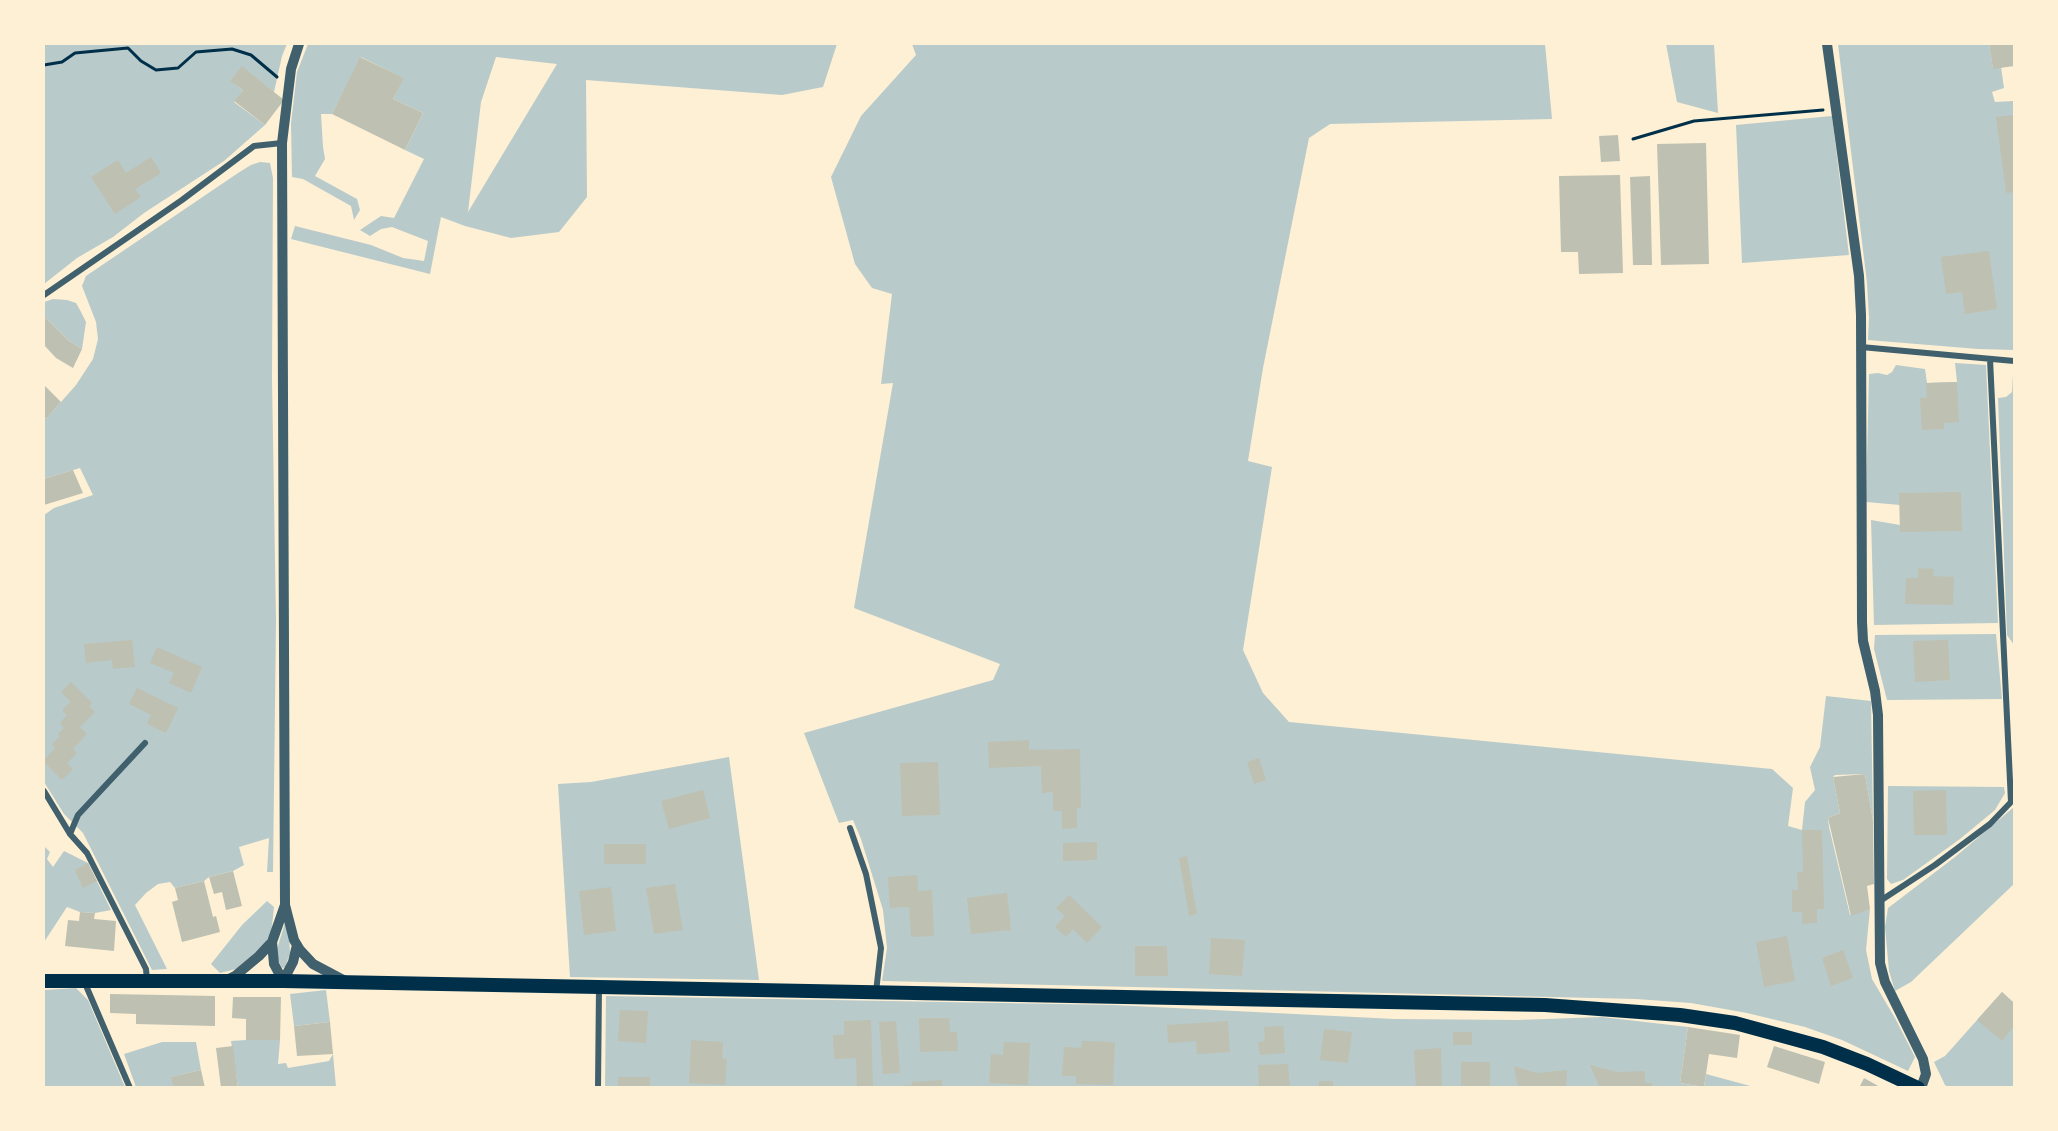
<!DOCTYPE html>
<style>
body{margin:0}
#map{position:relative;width:2058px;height:1131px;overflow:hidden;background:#fdf0d5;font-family:"Public Sans",sans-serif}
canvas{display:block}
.frame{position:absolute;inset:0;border:45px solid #fdf0d5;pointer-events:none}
</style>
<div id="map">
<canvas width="2058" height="1131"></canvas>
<div class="frame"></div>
</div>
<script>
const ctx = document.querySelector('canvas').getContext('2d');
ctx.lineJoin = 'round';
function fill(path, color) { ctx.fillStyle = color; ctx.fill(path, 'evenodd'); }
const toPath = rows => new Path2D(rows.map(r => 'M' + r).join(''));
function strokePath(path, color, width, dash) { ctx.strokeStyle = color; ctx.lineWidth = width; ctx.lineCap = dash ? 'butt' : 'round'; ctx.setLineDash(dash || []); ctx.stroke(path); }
fill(toPath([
 [44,44,287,44,282,56,274,92,242,67,231,81,243,90,234,102,265,125,224,161,144,213,113,237,77,258,44,284],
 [308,44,837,44,823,87,782,95,586,80,587,197,559,232,511,238,465,226,441,217,430,274,291,239,295,226,371,245,403,258,424,261,428,241,392,227,381,229,370,236,360,230,381,216,394,218,424,159,405,150,423,113,393,99,403,78,361,57,332,114,321,114,323,147,325,159,315,176,357,199,360,210,354,220,351,206,303,179,292,177,291,123,297,72],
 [496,57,557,64,468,212,481,102],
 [912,44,1545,44,1552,119,1330,124,1309,138,1263,368,1248,461,1272,467,1243,650,1263,693,1289,722,1772,769,1793,788,1788,826,1802,830,1805,802,1815,790,1810,767,1820,747,1826,696,1871,701,1873,821,1865,774,1835,775,1833,777,1840,813,1828,818,1829,827,1850,915,1870,909,1866,950,1872,979,1895,1018,1915,1057,1908,1071,1842,1040,1805,1027,1747,1013,1691,1003,1636,999,882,981,887,948,883,910,861,839,853,820,839,823,804,733,993,680,1000,664,854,608,893,383,881,384,892,294,872,288,855,264,831,177,861,116,916,55],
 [1666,44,1714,44,1718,113,1677,102],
 [1838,44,1989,44,1993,68,2001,67,2004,88,1992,92,1995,102,2014,101,2014,350,1978,349,1868,340,1869,318,1867,283],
 [1832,116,1849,255,1742,263,1736,125],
 [260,162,270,163,273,178,272,379,276,621,273,872,267,872,269,838,239,847,244,865,233,871,209,877,204,881,175,888,170,882,158,884,146,893,135,905,167,969,152,970,83,833,64,814,44,782,44,515,54,508,93,495,80,468,44,479,44,416,46,419,76,385,93,359,98,339,96,322,82,286,86,276,238,173,251,165],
 [53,299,67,300,76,303,80,310,86,322,82,349,69,341,46,318,44,320,44,302],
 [1955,363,1986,365,1998,623,1874,625,1871,520,1900,525,1900,505,1866,502,1869,374,1878,373,1887,375,1892,372,1896,365,1925,369,1927,383,1957,382],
 [2013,375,2014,375,2014,645,2007,635,1998,398,2006,397,2012,392],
 [1996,634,2002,699,1887,700,1874,649,1875,635],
 [729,757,759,980,570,977,558,784,591,782],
 [1888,786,2004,787,2005,793,1995,810,1960,839,1903,880,1891,884,1887,879],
 [2014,807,2014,884,1911,982,1895,991,1889,971,1885,927,1888,908,1955,857],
 [44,846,50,852,47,859,53,867,64,851,88,863,111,910,95,913,80,912,67,907,44,942],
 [267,901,274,907,273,917,271,933,262,948,236,969,220,973,211,964,242,925],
 [285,923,289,934,290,953,285,967,282,968,278,960,277,949],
 [76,988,88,1000,125,1087,44,1087,44,990],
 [326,990,330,1022,294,1026,290,994],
 [2002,992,2014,1003,2014,1087,1948,1087,1945,1085,1934,1062,1945,1056],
 [606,996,1114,1005,1395,1019,1517,1020,1602,1017,1688,1027,1680,1083,1704,1087,1706,1074,1754,1087,605,1088],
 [246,1040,280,1040,278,1064,286,1063,288,1068,329,1061,333,1054,336,1087,238,1087,231,1041],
 [162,1042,196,1042,201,1070,172,1077,174,1087,136,1087,124,1054]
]), '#b9caca');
fill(toPath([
 [1989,44,2014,44,2014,66,1993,69],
 [360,57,404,78,393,99,423,113,405,150,332,114],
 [242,66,284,100,265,125,234,101,243,90,230,81],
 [2014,115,2014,192,2006,193,1996,117],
 [1618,135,1620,161,1601,162,1599,136],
 [1706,143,1709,264,1661,265,1657,144],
 [151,157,161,173,135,189,141,197,115,214,91,177,118,160,126,173],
 [1620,175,1623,273,1579,274,1578,252,1561,252,1559,176],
 [1650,176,1652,265,1633,265,1630,177],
 [1989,251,1997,309,1965,314,1962,292,1946,294,1941,257],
 [46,318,69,341,82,349,73,368,56,358,44,345,44,320],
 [1957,382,1959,422,1944,423,1944,429,1922,430,1920,398,1927,398,1926,383],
 [44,385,61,402,46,419,44,416],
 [73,470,83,493,44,505,44,479],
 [1961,492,1962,531,1900,532,1899,493],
 [1918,568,1934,569,1933,576,1954,577,1953,605,1905,604,1906,578,1918,578],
 [132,640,135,667,113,669,112,660,86,663,84,644],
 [1948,640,1950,680,1915,682,1913,641],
 [157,647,202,667,191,693,169,683,174,673,150,663],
 [71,682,92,703,89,706,95,712,80,727,87,734,73,749,77,753,67,763,73,769,62,780,44,762,44,760,55,748,52,744,60,737,58,734,64,728,60,723,67,715,62,710,71,702,61,692],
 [137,688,178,708,166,733,147,724,151,715,129,704],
 [1029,740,1029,750,1080,749,1081,808,1077,808,1077,828,1062,829,1062,811,1053,811,1053,792,1042,793,1041,766,989,768,988,742],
 [1259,758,1266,780,1254,784,1247,762],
 [938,762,940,815,902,816,900,763],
 [1865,774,1873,821,1874,884,1867,886,1870,909,1851,916,1828,818,1840,813,1833,777],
 [703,790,710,818,669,829,661,801],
 [1946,790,1947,835,1914,835,1913,791],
 [1802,830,1822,830,1824,909,1817,909,1817,923,1802,924,1802,912,1792,912,1792,890,1798,890,1797,872,1803,872],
 [1097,842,1097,860,1063,861,1063,843],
 [604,844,646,844,646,864,604,864],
 [1187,856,1197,914,1189,916,1179,858],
 [88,863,97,881,83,888,75,870],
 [233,871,242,906,226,910,222,892,214,894,209,877],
 [917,875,918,891,932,890,934,936,911,937,909,907,890,908,888,877],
 [204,881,213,917,216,916,220,932,182,942,172,902,178,900,175,888],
 [675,884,683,930,654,934,646,888],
 [611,887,616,931,584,935,579,891],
 [1007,893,1011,930,971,934,967,898],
 [1069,895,1102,927,1087,943,1073,929,1066,937,1055,927,1065,916,1056,908],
 [80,912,95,913,94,919,116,921,114,951,65,946,68,920,79,921],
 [1787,936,1795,981,1764,987,1756,942],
 [1211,938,1245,940,1242,976,1209,974],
 [1135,946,1167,946,1168,976,1135,976],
 [1843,950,1853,978,1831,986,1822,958],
 [2002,992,2014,1003,2014,1026,2002,1041,1977,1020],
 [110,994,215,996,215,1026,136,1024,136,1014,110,1013],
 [233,997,281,997,280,1040,246,1040,246,1019,232,1018],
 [620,1010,648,1011,646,1043,618,1041],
 [919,1018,949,1018,950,1032,957,1032,958,1051,920,1052],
 [871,1020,873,1088,857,1088,856,1058,834,1059,833,1035,844,1035,844,1021],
 [896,1021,900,1073,883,1074,879,1022],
 [1228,1021,1230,1052,1197,1054,1196,1041,1168,1043,1167,1025],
 [330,1022,333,1054,297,1056,294,1026],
 [1283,1026,1285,1053,1260,1055,1258,1042,1265,1041,1264,1027],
 [1688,1027,1740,1035,1737,1058,1709,1054,1704,1087,1680,1083],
 [1324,1029,1352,1032,1348,1063,1320,1060],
 [1453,1032,1472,1032,1472,1045,1453,1045],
 [691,1040,723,1042,722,1058,727,1059,725,1085,689,1083],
 [1082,1041,1115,1042,1113,1085,1076,1084,1076,1076,1062,1076,1064,1047,1081,1048],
 [1004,1042,1030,1043,1028,1085,989,1083,991,1054,1003,1055],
 [233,1046,238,1088,221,1088,216,1048],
 [1774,1046,1825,1062,1819,1084,1767,1067],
 [1441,1048,1442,1088,1416,1088,1414,1050],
 [1461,1062,1490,1062,1490,1088,1461,1088],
 [1288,1064,1290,1088,1259,1088,1258,1065],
 [1590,1065,1617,1072,1645,1071,1645,1083,1652,1083,1652,1088,1600,1088],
 [1514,1066,1537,1073,1567,1070,1566,1088,1518,1088],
 [201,1070,205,1088,174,1088,171,1077],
 [618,1077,650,1077,650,1088,618,1088],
 [1864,1078,1882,1088,1859,1088],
 [942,1080,942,1088,900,1088,900,1086,912,1085,912,1082],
 [1319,1081,1333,1081,1333,1088,1319,1088]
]), '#bec0b2');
strokePath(toPath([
 [44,65,62,62,75,53,128,48,141,61,156,70,178,68,196,52,232,49,251,55,277,77],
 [1633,139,1694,121,1823,110]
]), '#003049', 3);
strokePath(toPath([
 [44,295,182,200,254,146,282,143],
 [1861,347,2014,361],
 [1990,359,2011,802],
 [44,791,70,834,87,853,146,969,147,980],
 [850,828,866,874,881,948,876,992],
 [70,834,78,815,145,743],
 [1880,901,1935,865,1990,824,2012,801],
 [84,981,130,1088],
 [598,1088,599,987]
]), '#3f606c', 6);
strokePath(toPath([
 [299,44,291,69,282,143,285,905,294,940,300,950,313,964,347,982],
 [1827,44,1859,276,1861,315,1862,622,1863,641,1875,691,1878,715,1880,963,1885,982,1923,1059,1926,1074,1921,1088],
 [272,942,274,964,283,981],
 [227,980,235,976,259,956,272,942,285,905],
 [283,981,293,962,297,945]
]), '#3f606c', 10);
strokePath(toPath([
 [44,981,283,981,1545,1005,1680,1015,1735,1023,1823,1047,1867,1064,1918,1088]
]), '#003049', 14);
</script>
